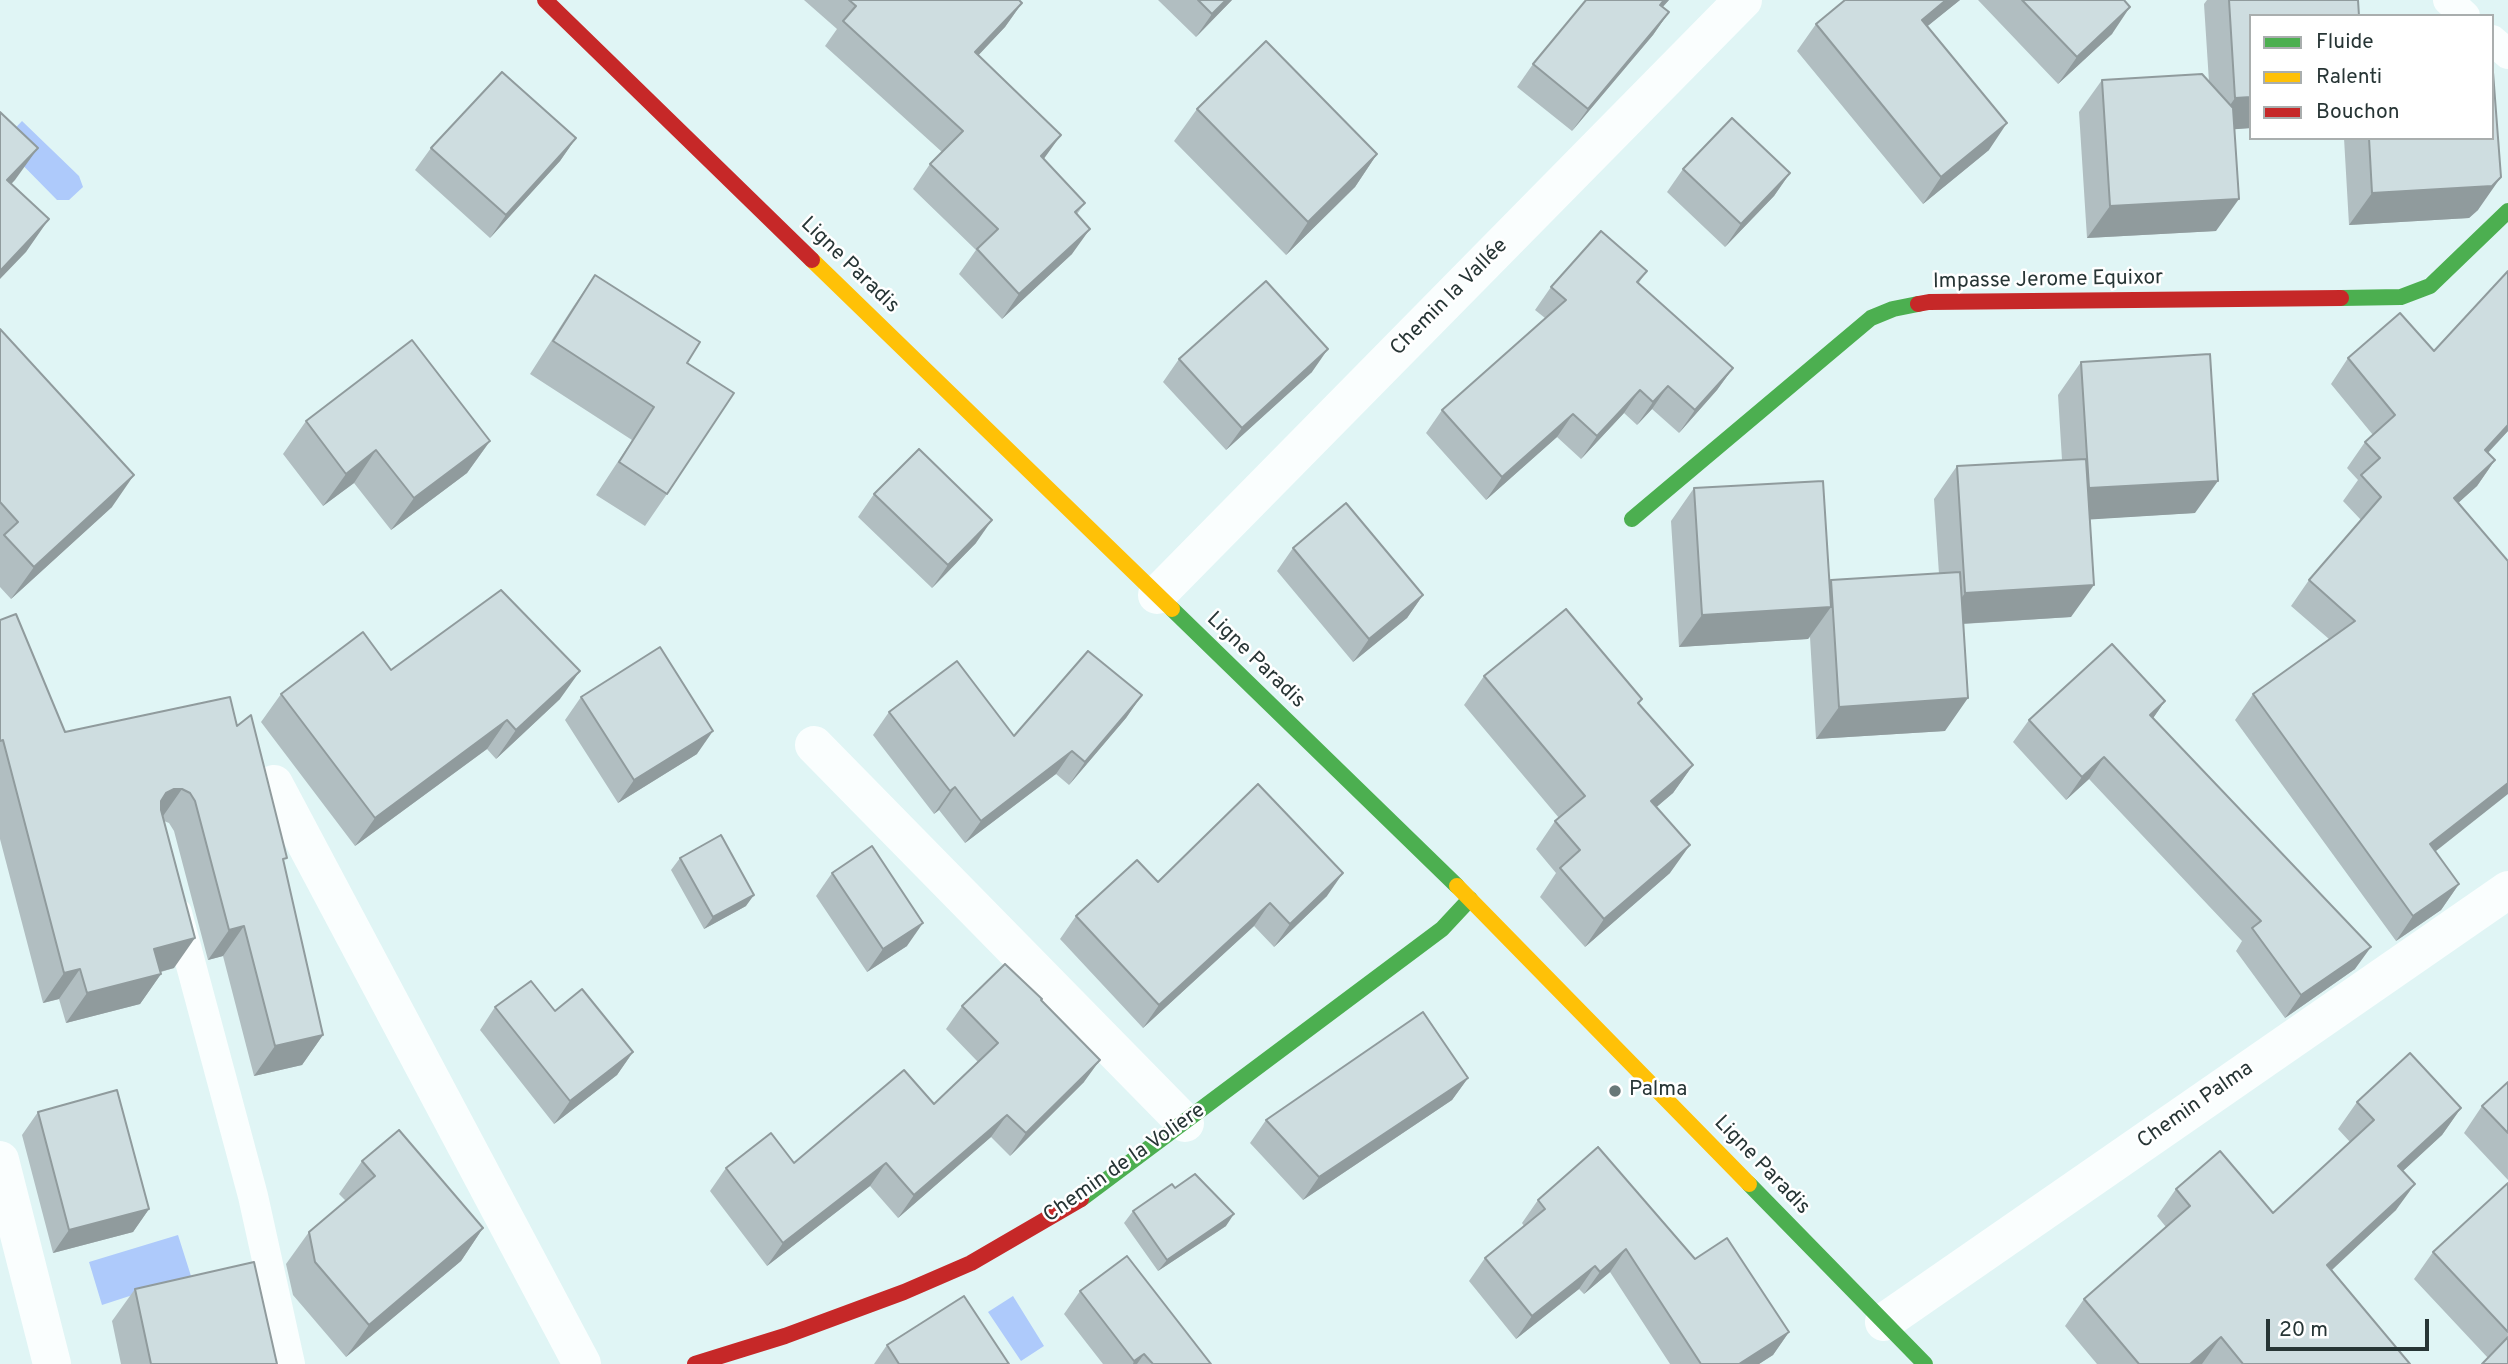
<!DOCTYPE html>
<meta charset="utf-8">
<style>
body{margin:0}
#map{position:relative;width:2508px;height:1364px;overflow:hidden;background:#e0f5f5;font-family:Overpass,sans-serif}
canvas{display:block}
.legend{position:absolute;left:2249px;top:14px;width:245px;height:126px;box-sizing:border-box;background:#fff;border:2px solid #a9aeae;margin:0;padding:9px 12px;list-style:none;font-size:21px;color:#273535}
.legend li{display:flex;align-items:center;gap:14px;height:35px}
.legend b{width:35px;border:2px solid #a9aeae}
.scale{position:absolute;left:2266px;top:1319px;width:163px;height:32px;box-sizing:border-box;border:4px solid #273535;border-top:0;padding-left:9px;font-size:21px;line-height:24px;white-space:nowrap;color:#273535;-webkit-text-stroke:5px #fff;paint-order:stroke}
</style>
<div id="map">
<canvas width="2508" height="1364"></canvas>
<ul class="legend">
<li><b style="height:9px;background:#4caf50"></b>Fluide</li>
<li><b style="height:9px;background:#ffc107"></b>Ralenti</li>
<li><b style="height:9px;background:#c62828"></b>Bouchon</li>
</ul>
<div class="scale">20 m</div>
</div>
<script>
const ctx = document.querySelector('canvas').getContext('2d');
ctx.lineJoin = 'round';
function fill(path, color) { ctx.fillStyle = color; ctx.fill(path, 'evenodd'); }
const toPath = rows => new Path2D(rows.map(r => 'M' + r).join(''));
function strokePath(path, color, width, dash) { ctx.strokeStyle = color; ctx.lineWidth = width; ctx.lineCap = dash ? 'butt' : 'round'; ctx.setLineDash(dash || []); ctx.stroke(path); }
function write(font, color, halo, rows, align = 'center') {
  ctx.font = font + ' Overpass,sans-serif'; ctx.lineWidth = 5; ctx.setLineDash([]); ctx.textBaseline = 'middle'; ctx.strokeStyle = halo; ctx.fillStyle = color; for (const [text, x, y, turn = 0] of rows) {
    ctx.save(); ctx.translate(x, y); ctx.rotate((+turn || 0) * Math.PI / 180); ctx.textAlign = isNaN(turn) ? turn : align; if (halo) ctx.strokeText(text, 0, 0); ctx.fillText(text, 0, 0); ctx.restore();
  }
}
fill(toPath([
 [22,121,79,176,83,187,69,200,57,200,1,143],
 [178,1235,191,1276,102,1305,89,1262],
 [1013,1296,1044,1346,1021,1361,988,1312]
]), '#aecafb');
strokePath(toPath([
 [2448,0,2465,16],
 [2492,40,2508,54],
 [177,913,253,1196,290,1364]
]), '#fafefe', 30);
strokePath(toPath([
 [1157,595,1743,0],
 [814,745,1185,1123],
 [274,784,582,1364],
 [0,1160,52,1364],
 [1884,1322,2508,890]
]), '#fafefe', 38);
strokePath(toPath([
 [2341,298,2401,297,2430,286,2508,211],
 [1632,519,1871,318,1893,309,1918,304],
 [1172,609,1457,886],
 [1749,1184,1925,1364],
 [1081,1199,1442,929,1470,899]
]), '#4caf50', 16);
strokePath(toPath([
 [812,260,1172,609],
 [1457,886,1749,1184]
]), '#ffc107', 16);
strokePath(toPath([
 [545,0,812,260],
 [1918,304,1929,302,2341,298],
 [695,1364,785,1336,904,1292,971,1263,1081,1199]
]), '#c62828', 16);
fill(toPath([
 [804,0,1019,0,1022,3,1005,27,978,55,1044,159,1085,203,1077,214,1072,254,1002,319,959,274,976,250,913,189,930,164,942,152,825,46,837,29],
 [1158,0,1232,0,1196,37],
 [1586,0,1669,0,1663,7,1669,12,1653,35,1572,131,1517,87,1533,64],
 [1845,0,1960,0,1927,26,1989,150,1923,204,1797,51,1816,24],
 [1978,0,2124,0,2112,34,2058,84],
 [2207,0,2358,0,2251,128,2235,129,2216,231,2087,238,2079,112,2102,80,2209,82,2204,4],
 [1197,109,1377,154,1355,187,1286,255,1174,141],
 [576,138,560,161,490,238,415,170,431,148],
 [2344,138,2492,138,2478,210,2469,218,2349,225],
 [1683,169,1790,173,1774,196,1725,247,1667,192],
 [1647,271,1638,284,1733,368,1717,390,1679,433,1652,409,1637,425,1624,413,1581,459,1557,437,1486,500,1426,433,1442,410,1545,318,1535,310,1551,287],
 [595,275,687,363,667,494,645,526,596,495,632,440,530,374,573,307],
 [0,329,112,507,11,599,0,587],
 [2434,351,2508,431,2488,453,2495,460,2477,486,2458,503,2435,851,2459,884,2441,910,2396,941,2235,720,2253,694,2329,639,2291,606,2309,580,2361,520,2343,501,2358,480,2347,468,2365,442,2373,435,2331,384,2348,358],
 [1179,359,1312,372,1226,450,1163,382],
 [2081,362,2195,513,2090,519,2071,617,1963,624,1945,731,1816,739,1810,637,1808,639,1679,647,1671,521,1694,488,1829,582,1831,580,1939,574,1934,499,1957,466,2062,460,2058,395],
 [306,421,490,441,467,473,391,530,354,483,323,506,283,454],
 [874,494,976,543,932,588,858,517],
 [1293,548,1423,595,1407,618,1353,662,1277,571],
 [0,620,65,732,237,726,284,862,323,1035,302,1065,254,1076,223,956,208,960,174,831,169,823,164,821,174,968,161,972,161,974,140,1004,66,1023,59,999,43,1003,0,839],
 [391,670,560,699,496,759,487,749,355,846,261,722,281,694],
 [1484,676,1639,704,1693,765,1673,793,1656,807,1670,873,1585,947,1540,897,1556,873,1536,849,1555,821,1559,818,1464,705],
 [1142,695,1126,718,1069,785,1056,774,965,843,939,810,934,814,873,735,889,712,1014,736],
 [581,697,697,754,618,803,565,720],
 [2165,701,2153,718,2355,969,2285,1018,2236,951,2242,941,2089,779,2066,800,2013,742,2029,720],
 [680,858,746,906,704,929,671,870],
 [832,873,907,946,867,972,816,896],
 [1158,882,1327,896,1274,947,1254,926,1143,1028,1060,939,1076,916],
 [1041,1000,1084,1082,1010,1156,991,1137,898,1218,870,1186,767,1266,710,1191,726,1168,794,1163,934,1104,978,1062,946,1029,962,1006],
 [495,1007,555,1011,633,1052,617,1075,554,1124,480,1030],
 [1468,1078,1452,1100,1303,1200,1250,1143,1266,1120],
 [2508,1082,2508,1180,2464,1133,2482,1106],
 [2357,1102,2461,1108,2442,1135,2403,1171,2396,1210,2332,1270,2410,1364,2097,1364,2065,1326,2084,1299,2166,1227,2157,1216,2176,1189,2273,1213,2350,1142,2338,1129],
 [38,1112,149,1209,133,1232,53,1253,22,1135],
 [362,1161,483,1228,461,1261,346,1357,293,1295,286,1264,309,1232,346,1201,339,1194],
 [2508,1183,2508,1364,2488,1358,2414,1279,2433,1252],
 [1538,1200,1695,1259,1789,1332,1773,1355,1759,1364,1670,1364,1610,1272,1584,1294,1579,1289,1516,1339,1469,1281,1485,1258,1524,1226,1522,1223],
 [1133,1211,1226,1226,1158,1271,1124,1223],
 [135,1289,277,1364,121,1364,112,1321],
 [1080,1291,1211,1364,1103,1364,1064,1314],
 [887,1345,1009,1364,874,1364]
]), '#b1bec1');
fill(toPath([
 [1226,0,1232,0,1196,37,1212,14],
 [1664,0,1669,0,1644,27,1660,5],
 [1946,0,1960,0,1903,46,1922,20],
 [1022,3,1005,27,958,77,975,52],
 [2130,7,2112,34,2058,84,2077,57],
 [1669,12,1653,35,1572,131,1588,109],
 [2251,97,2251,128,2212,131,2235,98],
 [2007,123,1989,150,1923,204,1941,177],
 [1061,135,1043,160,1041,156],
 [576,138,560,161,490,238,506,215],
 [38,148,15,180,0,196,7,180],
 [1377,154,1355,187,1286,255,1308,222],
 [1790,173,1774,196,1725,247,1741,224],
 [2501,177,2478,210,2469,218,2349,225,2372,193],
 [2239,199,2216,231,2087,238,2110,206],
 [49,219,26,252,0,279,0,271],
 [1090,229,1072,254,1002,319,1019,294],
 [1328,349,1312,372,1226,450,1242,428],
 [1733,368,1717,390,1679,433,1695,410],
 [1668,386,1652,409,1637,425,1653,402],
 [1640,390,1624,413,1581,459,1597,436],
 [1573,414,1557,437,1486,500,1502,477],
 [2508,425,2508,431,2467,475,2485,450],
 [490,441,467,473,391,530,414,498],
 [376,450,354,483,323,506,346,474],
 [2495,460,2477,486,2436,523,2454,498],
 [134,475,112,507,11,599,34,567],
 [2218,481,2195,513,2066,521,2089,488],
 [992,520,976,543,932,588,948,565],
 [2094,585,2071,617,1942,625,1965,593],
 [1423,595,1407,618,1353,662,1369,639],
 [1831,607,1808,639,1679,647,1702,615],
 [580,671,560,699,496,759,516,730],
 [1142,695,1126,718,1069,785,1085,762],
 [1968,698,1945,731,1816,739,1839,707],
 [2165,701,2149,724,2150,715],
 [507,720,487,749,355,846,375,818],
 [713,731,697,754,618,803,634,780],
 [1072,751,1056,774,965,843,981,821],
 [2104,757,2089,779,2066,800,2082,777],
 [1693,765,1673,793,1631,829,1651,801],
 [2508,783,2508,794,2412,870,2430,844],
 [955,787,939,810,934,814,950,791],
 [174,789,182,789,161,819,145,823,166,793],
 [1690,845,1670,873,1585,947,1604,919],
 [1343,873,1327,896,1274,947,1290,924],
 [2459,884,2441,910,2396,941,2413,916],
 [754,895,746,906,704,929,713,917],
 [1270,903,1254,926,1143,1028,1159,1005],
 [923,923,907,946,867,972,883,949],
 [244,926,223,956,208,960,229,930],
 [195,938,174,968,133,979,154,949],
 [2371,947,2355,969,2285,1018,2301,995],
 [80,969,59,999,43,1003,64,973],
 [161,974,140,1004,66,1023,87,993],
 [323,1035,302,1065,254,1076,275,1046],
 [633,1052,617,1075,554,1124,570,1101],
 [1100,1060,1084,1082,1010,1156,1026,1133],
 [1468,1078,1452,1100,1303,1200,1319,1177],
 [2461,1108,2442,1135,2379,1193,2398,1166],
 [1007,1115,991,1137,898,1218,914,1195],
 [886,1163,870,1186,767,1266,783,1243],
 [2415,1184,2396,1210,2308,1292,2327,1265],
 [149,1209,133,1232,53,1253,69,1230],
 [1234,1214,1226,1226,1158,1271,1167,1260],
 [483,1228,461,1261,346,1357,369,1325],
 [1626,1249,1610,1272,1584,1294,1600,1272],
 [1595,1266,1579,1289,1516,1339,1532,1316],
 [1789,1332,1773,1355,1759,1364,1739,1364],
 [2221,1337,2202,1364,2190,1364],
 [1144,1354,1137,1364,1133,1364,1134,1361]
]), '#909b9d');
const building = toPath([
 [849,0,1019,0,1022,3,975,52,1061,135,1041,156,1085,203,1075,212,1090,229,1019,294,977,249,998,229,930,164,963,131,843,21,856,6,849,0],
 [1198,0,1226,0,1212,14,1198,0],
 [1586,0,1664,0,1660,5,1669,12,1588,109,1533,64,1586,0],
 [1845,0,1946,0,1922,20,2007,123,1941,177,1816,24,1845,0],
 [2022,0,2124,0,2130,7,2077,57,2022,0],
 [2229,0,2358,0,2359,16,2251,16,2251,97,2235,98,2229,0],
 [1266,41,1377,154,1308,222,1197,109,1266,41],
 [2492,59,2501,177,2492,186,2372,193,2369,138,2492,138,2492,59],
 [502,72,576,138,506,215,431,148,502,72],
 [2202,74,2233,108,2239,199,2110,206,2102,80,2202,74],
 [0,112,38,148,7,180,49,219,0,271,0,112],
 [1732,118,1790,173,1741,224,1683,169,1732,118],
 [1601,231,1647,271,1637,282,1733,368,1695,410,1668,386,1653,402,1640,390,1597,436,1573,414,1502,477,1442,410,1566,300,1551,287,1601,231],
 [2508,271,2508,425,2485,450,2495,460,2454,498,2508,561,2508,783,2430,844,2459,884,2413,916,2253,694,2355,621,2309,580,2381,497,2361,475,2380,458,2365,442,2395,415,2348,358,2400,313,2434,351,2508,271],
 [595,275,700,342,687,363,734,393,667,494,619,462,654,407,553,341,595,275],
 [1266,281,1328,349,1242,428,1179,359,1266,281],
 [0,329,134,475,34,567,4,535,18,522,0,502,0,329],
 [412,340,490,441,414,498,376,450,346,474,306,421,412,340],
 [2210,354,2218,481,2089,488,2081,362,2210,354],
 [919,449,992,520,948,565,874,494,919,449],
 [2086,459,2094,585,1965,593,1957,466,2086,459],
 [1823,481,1831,607,1702,615,1694,488,1823,481],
 [1346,503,1423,595,1369,639,1293,548,1346,503],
 [1960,572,1968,698,1839,707,1831,580,1960,572],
 [501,590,580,671,516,730,507,720,375,818,281,694,363,632,391,670,501,590],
 [1566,609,1642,699,1638,703,1693,765,1651,801,1690,845,1604,919,1560,868,1580,850,1555,821,1585,796,1484,676,1566,609],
 [16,614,65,732,230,697,237,726,251,715,287,858,283,859,323,1035,275,1046,244,926,229,930,195,801,190,793,182,789,174,789,166,793,161,801,161,810,195,938,154,949,161,974,87,993,80,969,64,973,3,740,0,741,0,620,16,614],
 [2112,644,2165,701,2150,715,2371,947,2301,995,2252,928,2261,921,2104,757,2082,777,2029,720,2112,644],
 [660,647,713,731,634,780,581,697,660,647],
 [1088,651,1142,695,1085,762,1072,751,981,821,955,787,950,791,889,712,957,661,1014,736,1088,651],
 [1258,784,1343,873,1290,924,1270,903,1159,1005,1076,916,1137,860,1158,882,1258,784],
 [721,835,754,895,713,917,680,858,721,835],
 [872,846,923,923,883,949,832,873,872,846],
 [1005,964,1042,999,1041,1000,1100,1060,1026,1133,1007,1115,914,1195,886,1163,783,1243,726,1168,771,1133,794,1163,904,1070,934,1104,998,1043,962,1006,1005,964],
 [531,981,555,1011,582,989,633,1052,570,1101,495,1007,531,981],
 [1423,1012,1468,1078,1319,1177,1266,1120,1423,1012],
 [2410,1053,2461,1108,2398,1166,2415,1184,2327,1265,2410,1364,2243,1364,2221,1337,2190,1364,2139,1364,2084,1299,2190,1206,2176,1189,2220,1151,2273,1213,2374,1120,2357,1102,2410,1053],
 [2508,1082,2508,1133,2482,1106,2508,1082],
 [117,1090,149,1209,69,1230,38,1112,117,1090],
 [399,1130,483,1228,369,1325,315,1262,309,1232,375,1176,362,1161,399,1130],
 [1598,1147,1695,1259,1727,1238,1789,1332,1739,1364,1701,1364,1626,1249,1600,1272,1595,1266,1532,1316,1485,1258,1545,1209,1538,1200,1598,1147],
 [1195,1174,1234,1214,1167,1260,1133,1211,1172,1184,1175,1188,1195,1174],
 [2508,1183,2508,1332,2433,1252,2508,1183],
 [1127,1256,1211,1364,1153,1364,1144,1354,1134,1361,1080,1291,1127,1256],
 [254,1262,277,1364,151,1364,135,1289,254,1262],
 [964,1296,1009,1364,899,1364,887,1345,964,1296],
 [2508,1337,2508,1364,2482,1364,2508,1337]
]);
fill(building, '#cedde0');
strokePath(building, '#909b9d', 2);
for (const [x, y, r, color] of [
 [1615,1091,7,"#687878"]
]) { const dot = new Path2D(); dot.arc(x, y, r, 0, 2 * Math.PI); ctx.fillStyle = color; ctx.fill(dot); strokePath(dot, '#fff', 2.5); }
write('21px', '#273535', '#fff', [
 ["Ligne Paradis",849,266,44],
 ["Impasse Jerome Equixor",2048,281,-1],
 ["Chemin la Vallée",1450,298,-45],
 ["Ligne Paradis",1255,661,44],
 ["Chemin Palma",2196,1106,-35],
 ["Chemin de la Voliere",1125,1164,-35],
 ["Ligne Paradis",1761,1166,46]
]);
write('21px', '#273535', '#fff', [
 ["Palma",1629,1091]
], 'left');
</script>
